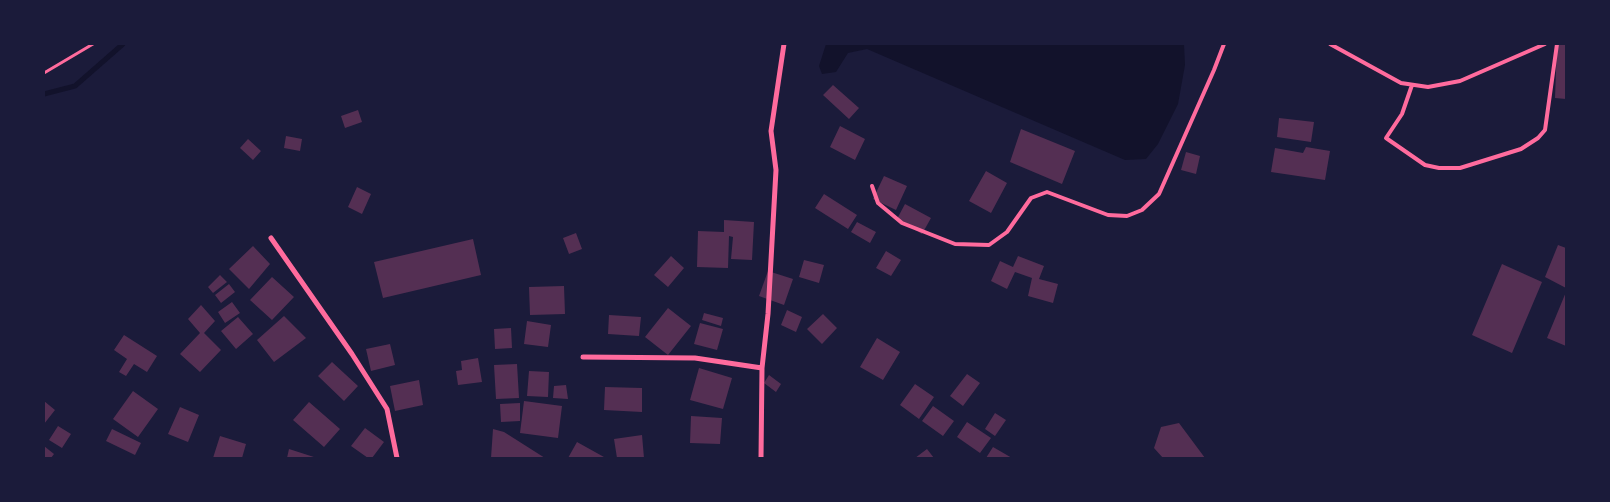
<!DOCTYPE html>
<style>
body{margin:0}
#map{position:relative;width:1610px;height:502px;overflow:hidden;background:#1b1b3a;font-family:Roboto,sans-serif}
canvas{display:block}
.frame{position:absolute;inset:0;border:45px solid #1b1b3a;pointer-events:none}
</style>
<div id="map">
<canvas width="1610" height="502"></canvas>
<div class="frame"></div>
</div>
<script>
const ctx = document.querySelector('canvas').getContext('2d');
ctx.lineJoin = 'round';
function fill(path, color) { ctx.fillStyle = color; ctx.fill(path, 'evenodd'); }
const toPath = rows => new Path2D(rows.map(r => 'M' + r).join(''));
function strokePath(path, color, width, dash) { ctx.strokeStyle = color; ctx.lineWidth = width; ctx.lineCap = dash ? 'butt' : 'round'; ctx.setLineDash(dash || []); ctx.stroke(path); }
fill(toPath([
 [826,44,1184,44,1185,65,1178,104,1158,144,1146,159,1125,160,867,49,848,53,836,72,822,74,819,66]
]), '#12122b');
strokePath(toPath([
 [44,94,75,86,123,44]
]), '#12122b', 5);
fill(toPath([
 [1557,44,1566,44,1566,99,1555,98],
 [833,85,859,108,849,119,823,95],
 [358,110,362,122,345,128,341,116],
 [1279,118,1314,122,1311,142,1277,137],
 [840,126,865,139,855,160,830,147],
 [1021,129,1075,151,1062,184,1010,162],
 [286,136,302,139,300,151,284,148],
 [248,139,261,151,253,160,240,148],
 [1306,147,1330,151,1325,180,1271,172,1275,148,1303,153],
 [1186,152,1200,156,1196,174,1181,170],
 [986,171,1007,183,991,213,969,201],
 [884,176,907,186,896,210,873,199],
 [357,187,371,194,362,214,348,207],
 [824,194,857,215,848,229,815,208],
 [905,204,931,218,922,234,897,219],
 [724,220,754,222,752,260,731,259,733,237,729,236,728,268,697,267,698,231,724,232],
 [857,222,876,232,870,243,851,232],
 [576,233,582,249,569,254,563,238],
 [473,239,481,275,383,298,374,262],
 [1558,245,1566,248,1566,288,1545,277],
 [253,246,270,264,249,289,229,269],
 [886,251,901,260,891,276,876,268],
 [671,256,684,268,668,287,654,275],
 [1018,256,1044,266,1039,279,1058,284,1053,303,1028,296,1032,278,1015,272,1007,289,991,281,1000,261,1013,267],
 [804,260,824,265,819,283,799,277],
 [1502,264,1542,282,1512,353,1472,335],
 [768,271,793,279,784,305,759,296],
 [220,275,227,282,213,293,208,287],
 [272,277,294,297,272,320,250,300],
 [229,284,235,292,221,303,215,295],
 [564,286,565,314,530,315,529,287],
 [1566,292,1566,346,1547,338],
 [232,302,240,313,225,323,218,312],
 [201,305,215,321,204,333,221,350,200,372,180,354,200,333,188,319],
 [668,308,691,326,668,355,645,337],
 [787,310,802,317,796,332,781,325],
 [704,313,723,318,721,326,702,320],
 [823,314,837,328,822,344,807,329],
 [609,315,641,317,639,336,608,334],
 [284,316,306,338,274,362,257,340],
 [238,317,253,334,236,349,221,331],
 [527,321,551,325,548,347,524,344],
 [700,323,723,329,717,350,694,344],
 [511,328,512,348,495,349,494,329],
 [124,335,157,356,147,372,134,364,126,376,119,372,127,359,114,350],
 [877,338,900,352,883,380,860,367],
 [390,344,395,365,371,371,366,349],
 [478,358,482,382,458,385,456,371,462,370,461,361],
 [332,362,358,386,344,401,318,376],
 [517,364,519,398,496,399,494,365],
 [699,368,732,378,723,409,690,400],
 [529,371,549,372,548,397,527,396],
 [967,374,980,383,963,406,950,396],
 [769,375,781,384,776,392,764,383],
 [419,380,423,405,395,411,390,386],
 [915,384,934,397,919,419,900,405],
 [566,385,568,399,553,398,554,386],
 [605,387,642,388,642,412,604,410],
 [133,391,158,409,138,437,113,419],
 [44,401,55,410,44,424],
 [524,401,562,406,558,438,520,433],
 [309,402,340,429,324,447,293,420],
 [520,403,520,421,501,422,500,404],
 [933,406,954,421,943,436,922,421],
 [180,407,199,415,188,442,168,434],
 [995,413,1006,420,995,436,985,429],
 [691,416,722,418,720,444,690,443],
 [967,422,991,438,980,453,957,437],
 [1179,423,1205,458,1163,458,1154,448,1161,427],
 [58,426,71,434,62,448,49,440],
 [365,428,384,442,372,458,368,458,351,446],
 [112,429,141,443,135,455,106,441],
 [493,429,504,432,545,458,491,458],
 [642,435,644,458,617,458,614,439],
 [220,436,246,444,242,458,213,458],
 [577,442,604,457,603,458,568,458],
 [44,446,54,454,51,458,44,458],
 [993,447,1012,458,986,458],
 [289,449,317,458,287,458],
 [927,449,934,458,915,458]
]), '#542f53');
strokePath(toPath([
 [44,73,93,44]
]), '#ff6b9d', 3);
strokePath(toPath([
 [1330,44,1401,83,1428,87,1460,81,1545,44],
 [1412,85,1402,114,1386,138,1425,165,1439,168,1460,168,1521,149,1538,138,1545,130,1557,44],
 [872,186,878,203,902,223,955,244,989,245,1007,232,1031,198,1047,192,1108,215,1127,216,1142,210,1159,194,1214,70,1224,44]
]), '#ff6b9d', 4);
strokePath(toPath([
 [271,238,352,354,387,409,397,458],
 [583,357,695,358,762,368],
 [761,458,762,368,768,314,776,170,771,131,784,44]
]), '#ff6b9d', 5);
</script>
